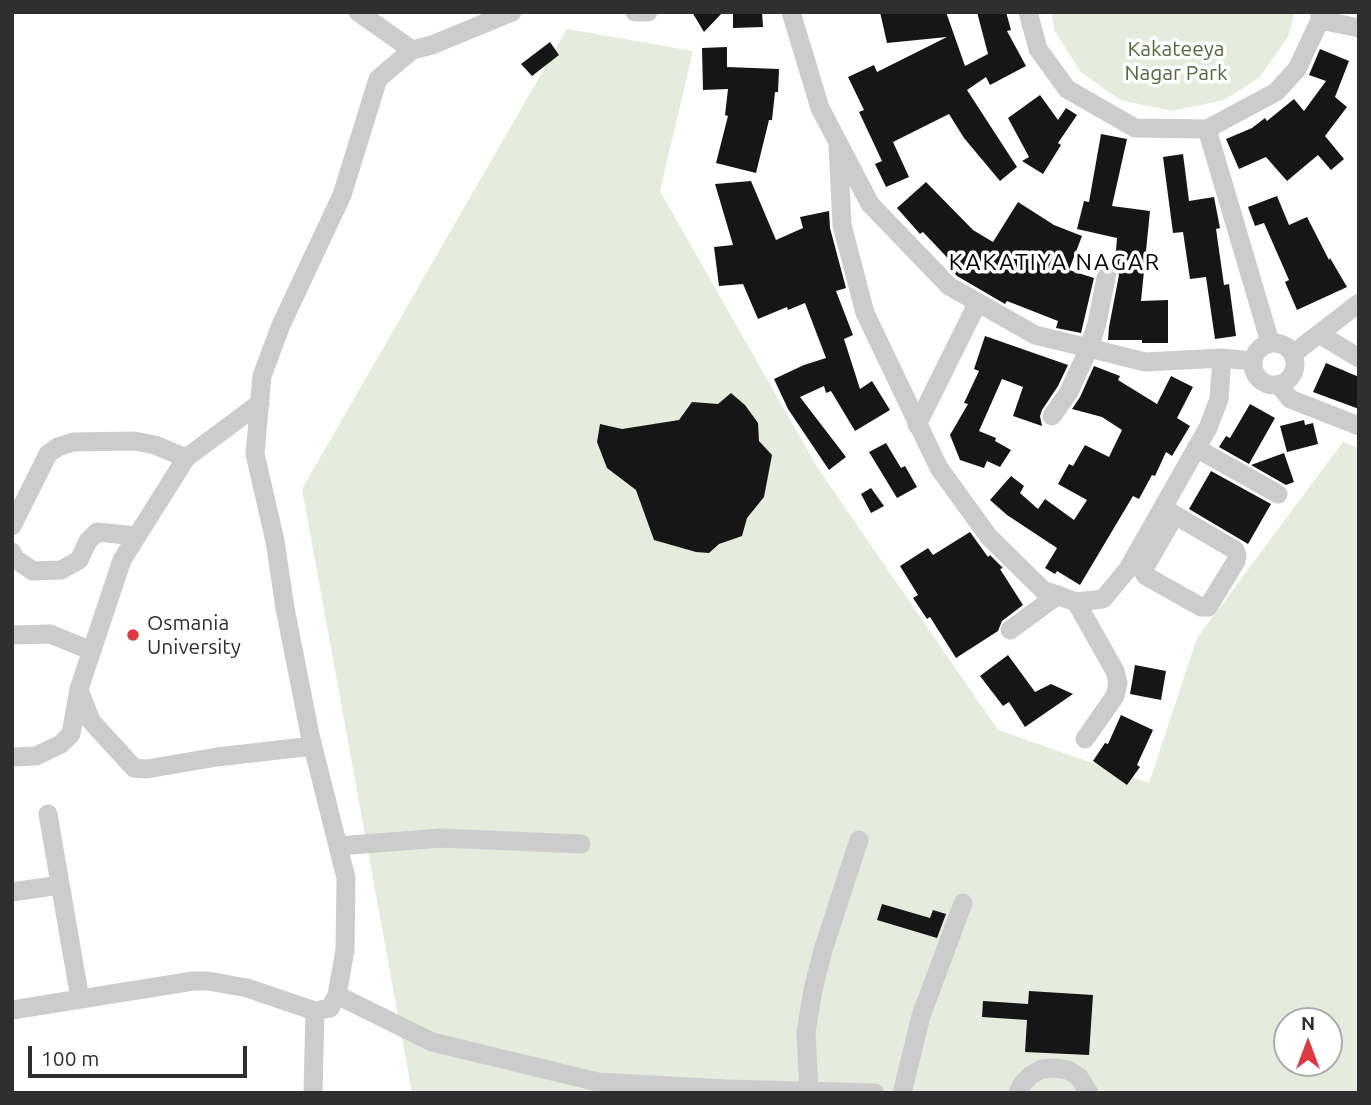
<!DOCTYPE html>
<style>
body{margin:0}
#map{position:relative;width:1371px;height:1105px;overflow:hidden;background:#fff;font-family:Ubuntu,sans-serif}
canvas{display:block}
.frame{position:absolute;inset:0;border:14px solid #2f2f2f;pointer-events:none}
.north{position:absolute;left:1273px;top:1007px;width:70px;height:70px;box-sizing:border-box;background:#fff;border:2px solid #acacac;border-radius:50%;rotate:0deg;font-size:19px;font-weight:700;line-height:28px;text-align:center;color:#2f2f2f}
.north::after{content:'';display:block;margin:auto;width:24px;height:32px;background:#dd3b44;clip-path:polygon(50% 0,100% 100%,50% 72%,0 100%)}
.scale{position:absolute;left:28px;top:1046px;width:219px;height:32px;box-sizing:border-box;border:4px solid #2f2f2f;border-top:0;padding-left:9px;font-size:21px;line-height:24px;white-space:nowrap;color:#2f2f2f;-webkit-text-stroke:5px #fff;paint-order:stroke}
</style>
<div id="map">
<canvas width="1371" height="1105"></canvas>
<div class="frame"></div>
<div class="north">N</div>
<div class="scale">100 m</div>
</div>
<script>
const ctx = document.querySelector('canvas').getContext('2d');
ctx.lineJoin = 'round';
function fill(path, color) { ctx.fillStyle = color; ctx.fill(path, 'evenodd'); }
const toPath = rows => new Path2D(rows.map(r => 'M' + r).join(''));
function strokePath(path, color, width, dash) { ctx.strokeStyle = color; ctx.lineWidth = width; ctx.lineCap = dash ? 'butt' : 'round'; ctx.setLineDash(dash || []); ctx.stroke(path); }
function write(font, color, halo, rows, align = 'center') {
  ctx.font = font + ' Ubuntu,sans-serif'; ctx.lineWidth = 7; ctx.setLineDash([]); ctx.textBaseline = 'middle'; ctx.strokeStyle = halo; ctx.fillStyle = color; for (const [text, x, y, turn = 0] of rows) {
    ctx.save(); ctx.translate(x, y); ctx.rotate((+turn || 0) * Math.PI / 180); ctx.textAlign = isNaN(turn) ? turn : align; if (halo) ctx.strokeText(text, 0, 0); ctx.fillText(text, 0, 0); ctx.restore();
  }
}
fill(toPath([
 [1051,12,1295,12,1288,37,1259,78,1224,100,1172,111,1120,100,1081,72,1055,32],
 [567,29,693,51,660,191,817,467,998,730,1149,783,1197,638,1343,442,1359,448,1359,1093,412,1093,302,489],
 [1287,1021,1329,1021,1329,1063,1287,1063]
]), '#e5ecde');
fill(toPath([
 [692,12,723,12,704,32],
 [733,12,762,12,763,27,733,28],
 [880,12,946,12,965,66,988,54,977,12,1006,12,1011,30,1007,31,1026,66,990,85,986,77,967,90,1017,167,1000,181,964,138,949,114,893,142,909,177,886,187,875,164,882,161,859,112,864,110,848,77,874,65,877,72,947,37,887,43],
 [550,42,559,55,532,76,521,64],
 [727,47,727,67,779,69,778,92,775,92,772,120,769,120,756,173,716,163,728,116,725,115,728,89,703,90,702,48],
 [1320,49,1349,61,1335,97,1347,107,1325,136,1344,159,1331,170,1318,155,1287,181,1266,157,1239,169,1226,139,1252,128,1265,118,1267,121,1294,99,1304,111,1326,81,1309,75],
 [1040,95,1058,120,1066,108,1077,115,1058,143,1061,145,1043,174,1022,161,1029,157,1008,118],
 [1101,134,1127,139,1112,206,1150,211,1141,301,1168,300,1168,343,1142,343,1142,340,1108,340,1109,327,1119,275,1115,264,1117,238,1077,229,1084,201,1089,202],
 [1183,154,1189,201,1214,197,1220,228,1216,229,1224,285,1229,284,1236,336,1215,339,1206,277,1190,279,1183,232,1173,233,1163,157],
 [751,181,776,240,803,228,800,217,829,211,830,228,846,288,836,291,853,335,844,339,860,389,872,381,890,410,855,431,831,391,826,393,824,386,800,397,846,457,829,470,788,409,774,379,804,365,826,358,805,303,788,310,787,307,758,319,743,284,719,286,714,247,733,245,715,184],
 [926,182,973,230,993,242,1018,202,1054,225,1082,236,1069,270,1094,278,1081,333,1056,328,1058,321,1007,301,1005,304,957,276,955,274,958,269,923,232,920,234,897,208],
 [1277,196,1289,225,1307,217,1329,260,1330,258,1347,287,1297,310,1285,282,1289,280,1264,223,1255,226,1248,207],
 [985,336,1068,365,1058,386,1042,410,1040,416,1042,426,1013,416,1023,387,1002,379,979,431,996,438,995,441,1011,450,1000,467,987,461,984,468,960,460,950,435,968,404,964,403,979,371,974,369],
 [1326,363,1359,377,1359,409,1313,392],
 [1094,366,1120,376,1118,380,1157,404,1171,376,1193,387,1177,418,1190,426,1172,456,1166,452,1155,476,1152,475,1139,499,1133,496,1080,585,1057,571,1055,574,1045,568,1057,548,1007,515,990,500,1011,476,1024,486,1020,493,1038,509,1045,499,1074,520,1087,500,1058,484,1069,464,1073,466,1085,445,1109,457,1122,430,1102,417,1072,409,1080,397],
 [731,393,745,405,758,423,759,441,772,455,764,497,747,518,742,536,719,544,709,553,696,552,654,540,636,490,607,468,597,442,600,424,622,429,679,420,692,402,718,404],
 [1250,404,1275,418,1249,464,1219,447,1226,436,1230,438],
 [1304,420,1305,425,1313,423,1318,444,1287,452,1280,426],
 [886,443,901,468,905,466,917,487,897,498,869,452],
 [1284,453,1294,482,1286,485,1251,465],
 [1211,471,1271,504,1248,544,1189,509],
 [871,488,884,506,871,513,861,494],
 [970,532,988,557,990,555,1003,568,1000,569,1023,605,1002,621,998,631,956,658,930,617,927,619,913,598,918,595,900,566,928,548,933,555],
 [1008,655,1035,692,1051,684,1073,694,1025,727,1009,702,1003,706,980,676],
 [1135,665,1166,671,1161,700,1130,694],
 [1121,715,1153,730,1137,765,1140,767,1127,785,1093,761,1105,743,1108,744],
 [882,904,930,918,933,910,946,914,937,938,877,920],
 [1029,991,1093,995,1089,1055,1025,1052,1027,1020,982,1017,983,1001,1028,1004]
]), '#161616');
strokePath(toPath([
 [358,12,412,50],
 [635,12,648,12],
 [791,12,820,108,870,204,949,286,1035,335,1089,348,1145,362,1222,358,1252,361],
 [1028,12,1038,49,1067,89,1135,128,1207,129,1276,92,1297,69,1320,20,1320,12],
 [1320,20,1359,28],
 [1207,129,1270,342],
 [838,144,842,225,865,313,939,468,989,537,1043,590,1076,602,1103,599,1128,569,1208,428,1219,399,1222,358],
 [1319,334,1359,358],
 '1253 364a21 21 0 1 1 42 0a21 21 0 1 1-42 0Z',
 [1293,354,1359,303],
 [1279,385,1290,399,1359,426],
 [1052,416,1069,392,1089,348,1097,323,1107,273],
 [917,425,978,302],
 [1196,448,1278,494],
 [1163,508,1235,550,1237,555,1236,561,1208,607,1201,607,1146,576,1144,573,1145,567,1175,515],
 [12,526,48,454,58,447,73,442,134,441,155,445,186,458,260,403],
 [137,536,186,458],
 [12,552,15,559,33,571,61,570,79,560,88,541,97,532,137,536,122,560,79,689,71,734,61,744,36,756,12,757],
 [1076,602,1115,671,1118,683,1115,696,1085,739],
 [1010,630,1058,595],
 [12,635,50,634,92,651],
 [79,690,91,721,134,768,147,769,217,757,313,746],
 [48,814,80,999],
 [338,846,441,838,581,844],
 [12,892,60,885],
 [337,995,432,1042,598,1082,727,1089,875,1093],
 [12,1010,193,981,208,981,247,988,315,1011,330,1008,337,995,345,950,346,878,310,735,285,608,275,541,255,454,262,376,281,325,342,195,378,79,412,50,432,45,512,12],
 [809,1091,806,1032,813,990,823,950,859,840],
 [313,1093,315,1011],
 [902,1093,921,1016,963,903],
 [1018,1093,1022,1084,1031,1075,1042,1069,1055,1068,1068,1070,1079,1077,1089,1093]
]), '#ccc', 19);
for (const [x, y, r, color] of [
 [133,635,7,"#dd3b44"]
]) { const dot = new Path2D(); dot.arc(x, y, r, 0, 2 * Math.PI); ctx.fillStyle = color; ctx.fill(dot); strokePath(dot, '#fff', 2.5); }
write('21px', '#52693e', '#fff', [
 ["Kakateeya",1176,49],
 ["Nagar Park",1176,73]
]);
write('21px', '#2f2f2f', '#fff', [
 ["Osmania",147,623],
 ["University",147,647]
], 'left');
ctx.letterSpacing = '2px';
write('23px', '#000', '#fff', [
 ["KAKATIYA NAGAR",1055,262]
]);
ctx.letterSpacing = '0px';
</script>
